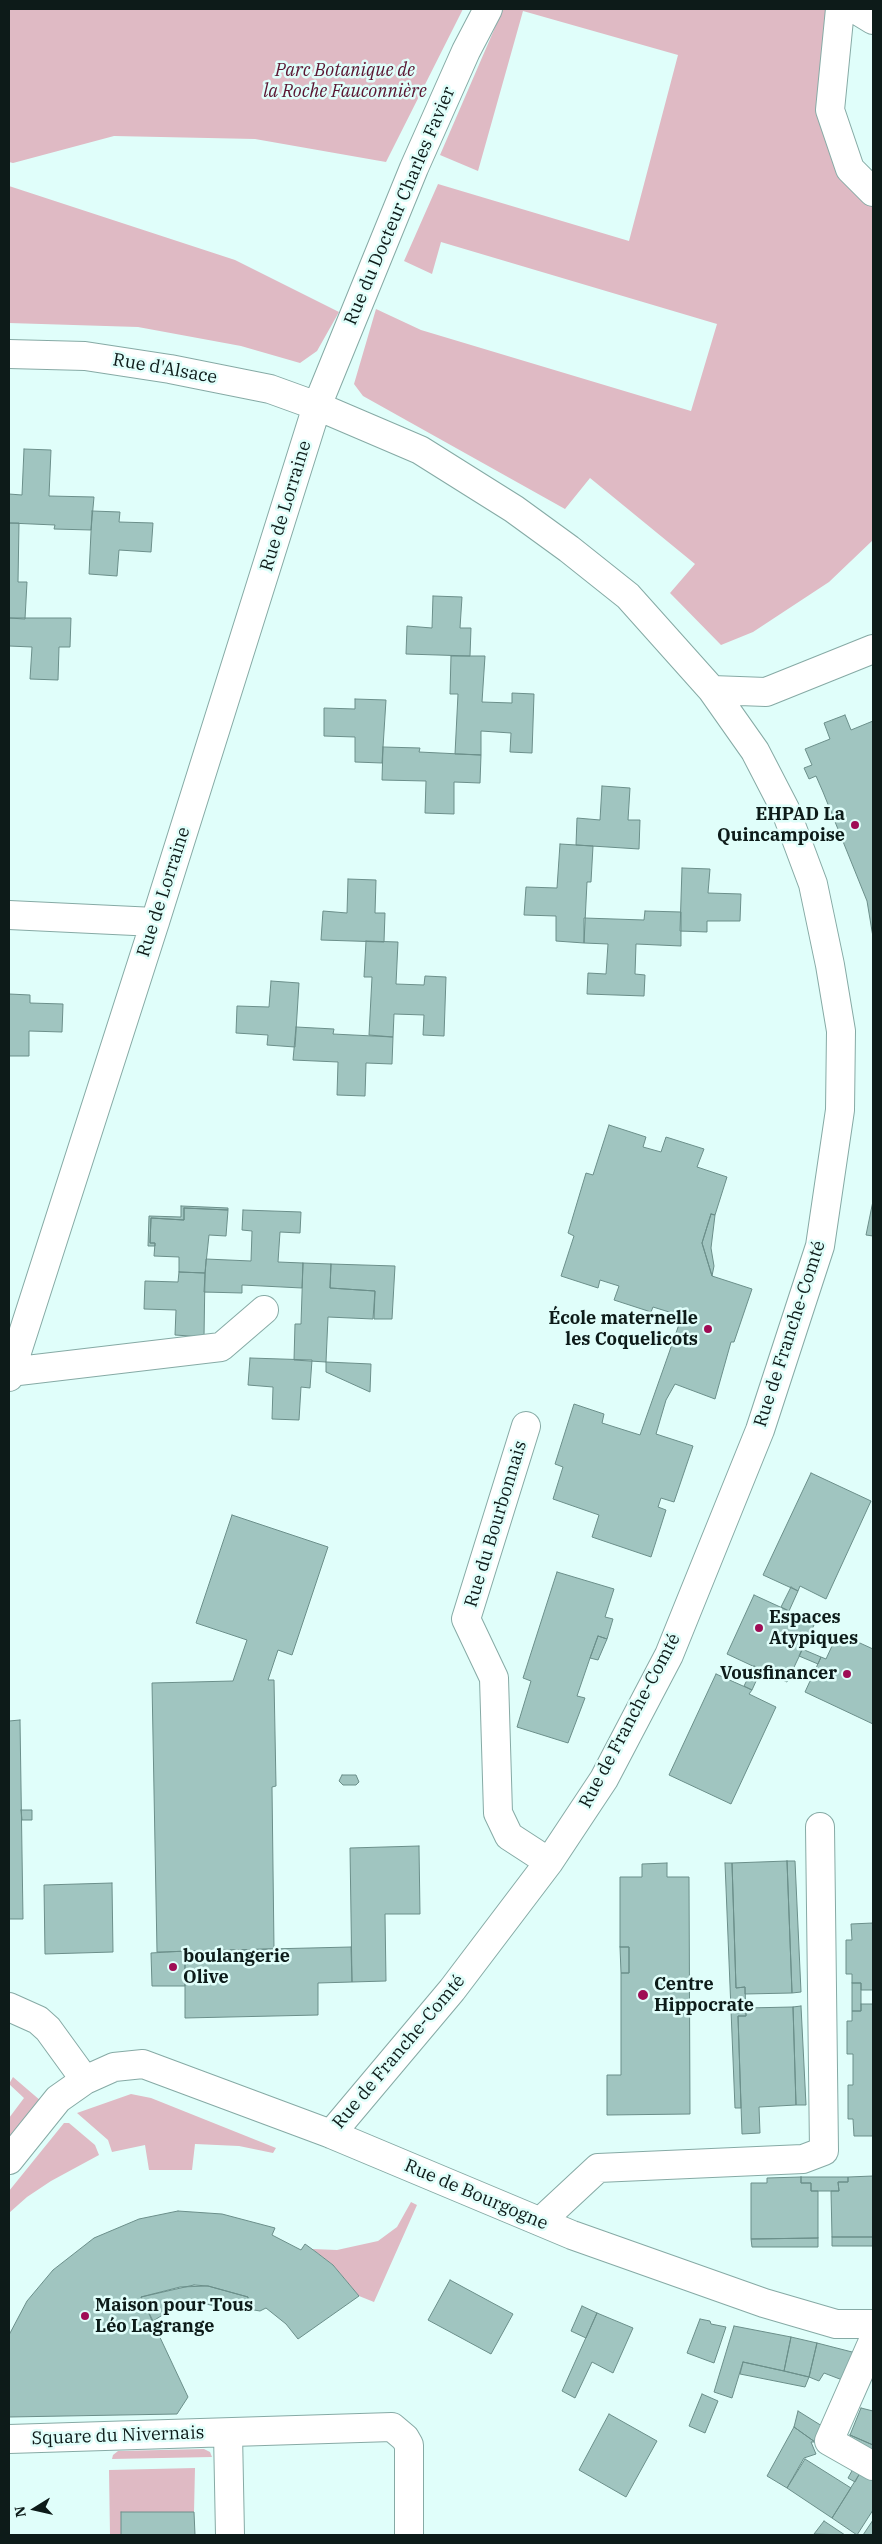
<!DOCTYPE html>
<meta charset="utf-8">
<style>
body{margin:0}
#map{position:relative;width:882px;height:2544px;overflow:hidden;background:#e0fefa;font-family:"IBM Plex Serif",serif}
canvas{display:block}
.frame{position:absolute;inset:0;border:10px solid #0d1b19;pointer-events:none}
.north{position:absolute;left:10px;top:2484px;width:50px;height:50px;-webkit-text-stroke:4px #e0fefa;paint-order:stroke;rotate:260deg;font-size:14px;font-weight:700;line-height:20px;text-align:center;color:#0d1b19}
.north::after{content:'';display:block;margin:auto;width:18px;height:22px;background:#0d1b19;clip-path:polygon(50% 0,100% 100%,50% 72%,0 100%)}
</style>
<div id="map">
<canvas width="882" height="2544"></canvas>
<div class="frame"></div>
<div class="north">N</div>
</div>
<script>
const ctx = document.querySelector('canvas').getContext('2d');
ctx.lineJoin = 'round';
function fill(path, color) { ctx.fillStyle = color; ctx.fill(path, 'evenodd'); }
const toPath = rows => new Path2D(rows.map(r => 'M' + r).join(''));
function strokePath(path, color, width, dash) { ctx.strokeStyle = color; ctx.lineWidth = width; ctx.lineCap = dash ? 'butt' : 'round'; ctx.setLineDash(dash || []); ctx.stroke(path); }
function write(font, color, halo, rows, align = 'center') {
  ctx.font = font + ' "IBM Plex Serif",serif'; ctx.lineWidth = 5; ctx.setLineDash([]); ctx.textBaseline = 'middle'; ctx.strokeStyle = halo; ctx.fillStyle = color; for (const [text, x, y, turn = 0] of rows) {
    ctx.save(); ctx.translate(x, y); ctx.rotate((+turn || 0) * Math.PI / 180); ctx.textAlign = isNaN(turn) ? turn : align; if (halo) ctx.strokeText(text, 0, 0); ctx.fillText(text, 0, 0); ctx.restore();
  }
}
fill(toPath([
 [9,9,463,9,386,162,255,139,114,136,13,163,9,162],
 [503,9,831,9,838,167,873,207,873,540,829,582,753,632,721,645,670,593,695,564,590,478,565,509,363,396,354,384,376,309,421,330,691,411,717,324,441,242,432,274,404,261,438,184,629,241,678,55,523,11,478,171,440,155],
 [9,186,235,260,339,312,317,351,300,363,241,346,138,327,9,323],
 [13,2077,41,2101,9,2141,9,2118,24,2098,9,2084],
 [131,2094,151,2098,276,2148,273,2153,239,2146,195,2144,192,2170,149,2170,145,2145,112,2152,108,2140,77,2113],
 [64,2123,69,2123,95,2145,99,2155,51,2181,27,2197,9,2213,9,2191],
 [411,2202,417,2205,374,2302,359,2296,333,2265,312,2249,337,2250,378,2241,397,2227],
 [204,2449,210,2452,212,2457,112,2459,113,2455,118,2451],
 [195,2468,194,2512,121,2512,121,2535,110,2535,109,2470]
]), '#dfbac4');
const building = toPath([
 [24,449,51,450,49,496,94,497,91,530,54,529,55,525,9,523,9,494,22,495,24,449],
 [92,511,120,512,119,522,153,523,151,552,119,550,117,576,89,574,92,511],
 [9,523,19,523,18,582,27,582,25,619,9,618,9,523],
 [433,596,462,597,460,628,471,628,470,656,406,654,407,626,432,628,433,596],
 [9,618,71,618,70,647,59,647,58,680,30,679,32,647,9,646,9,618],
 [451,656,485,656,482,702,512,703,512,693,534,694,532,753,510,752,511,733,481,731,481,755,455,754,458,694,450,694,451,656],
 [355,699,386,700,382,763,355,762,355,737,324,736,324,708,355,709,355,699],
 [845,715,851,730,873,721,873,937,867,901,823,792,816,776,809,779,804,768,812,765,805,749,830,739,824,723,845,715],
 [383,747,420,748,419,752,481,755,480,783,454,782,454,814,425,813,426,781,382,780,383,747],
 [602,786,630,788,628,820,640,820,639,849,576,845,577,818,600,820,602,786],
 [560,844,593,846,591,882,587,882,584,943,556,941,556,916,524,915,526,887,557,888,560,844],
 [682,868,710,869,708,893,741,894,740,921,707,921,707,932,680,931,682,868],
 [348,879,376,880,375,913,385,913,384,942,321,940,323,911,347,913,348,879],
 [645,911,681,912,681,946,636,944,635,974,645,975,644,996,587,994,588,973,606,974,608,944,584,943,584,918,644,920,645,911],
 [366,941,398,942,396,984,424,985,425,976,446,977,444,1036,423,1035,424,1015,394,1014,393,1037,369,1035,372,977,364,977,366,941],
 [271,981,299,983,295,1047,267,1045,268,1035,236,1033,237,1006,269,1007,271,981],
 [9,994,30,995,30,1003,63,1004,62,1032,29,1031,29,1056,9,1056,9,994],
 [296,1027,334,1029,333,1034,393,1037,392,1064,366,1063,365,1096,337,1095,338,1062,293,1060,296,1027],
 [609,1125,646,1137,643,1147,661,1152,666,1137,704,1149,697,1167,727,1177,715,1215,711,1214,702,1243,712,1276,752,1289,734,1342,731,1342,715,1399,675,1384,666,1400,656,1434,693,1446,674,1502,661,1498,658,1507,666,1510,651,1557,592,1537,599,1515,553,1499,563,1467,555,1464,574,1404,604,1414,602,1423,640,1435,682,1316,653,1307,651,1312,614,1300,619,1286,600,1280,598,1288,561,1276,574,1236,568,1233,586,1173,593,1175,609,1125],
 [873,1201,873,1236,866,1235,873,1201],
 [181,1206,228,1208,228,1210,184,1208,184,1220,151,1218,150,1243,155,1243,155,1246,148,1246,149,1216,181,1217,181,1206],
 [184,1208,228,1210,226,1236,209,1235,205,1273,179,1272,179,1257,154,1256,155,1243,150,1243,151,1218,184,1220,184,1208],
 [243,1210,301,1212,300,1233,280,1232,278,1262,303,1263,302,1288,242,1285,242,1293,204,1292,206,1259,251,1261,252,1231,242,1230,243,1210],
 [711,1214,715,1215,711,1248,714,1266,712,1276,702,1243,711,1214],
 [303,1263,331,1264,330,1288,375,1291,373,1319,328,1317,326,1362,294,1360,295,1324,301,1324,303,1263],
 [331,1264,395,1266,392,1319,374,1319,375,1291,330,1288,331,1264],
 [179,1272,205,1273,204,1337,175,1335,176,1310,144,1309,145,1281,178,1282,179,1272],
 [250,1358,312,1360,310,1388,301,1387,299,1420,272,1419,273,1387,248,1385,250,1358],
 [326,1362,371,1364,370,1392,326,1372,326,1362],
 [811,1473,871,1501,826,1599,800,1586,798,1591,763,1575,811,1473],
 [232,1515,328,1547,292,1655,278,1650,268,1680,274,1680,276,1786,272,1787,274,1949,157,1952,152,1683,233,1681,247,1640,196,1623,232,1515],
 [557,1572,614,1589,605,1617,613,1619,607,1639,598,1636,590,1658,577,1696,585,1698,568,1743,517,1727,531,1681,523,1678,557,1572],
 [791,1587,798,1591,789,1611,781,1607,791,1587],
 [754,1595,815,1623,787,1682,727,1654,754,1595],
 [838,1633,873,1649,873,1724,805,1692,821,1657,826,1659,838,1633],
 [598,1636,607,1639,598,1660,590,1658,598,1636],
 [802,1649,821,1657,818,1664,799,1656,802,1649],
 [754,1666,761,1670,752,1690,744,1686,754,1666],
 [716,1674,752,1690,749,1694,776,1707,731,1804,669,1775,716,1674],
 [20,1720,23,1919,9,1919,9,1721,20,1720],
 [342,1775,356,1775,359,1782,356,1785,343,1785,339,1781,342,1775],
 [21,1810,32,1810,32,1820,22,1820,21,1810],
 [419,1846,420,1914,385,1914,386,1981,352,1982,350,1848,419,1846],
 [787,1861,792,1993,745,1994,745,1987,736,1988,732,1863,787,1861],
 [787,1861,795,1861,801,1992,792,1993,787,1861],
 [667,1863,667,1877,689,1877,690,2114,607,2115,607,2075,621,2075,621,1973,629,1973,629,1947,620,1947,620,1877,642,1877,642,1864,667,1863],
 [725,1863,732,1863,736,1988,745,1987,746,2016,738,2016,741,2108,735,2108,725,1863],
 [112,1883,113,1952,45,1954,44,1885,112,1883],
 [873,1923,873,1990,861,1990,861,1983,852,1983,852,1974,846,1974,846,1940,852,1940,851,1924,873,1923],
 [351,1947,352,1982,318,1983,318,2015,185,2018,185,1951,351,1947],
 [620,1947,629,1947,629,1973,621,1973,620,1947],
 [185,1951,185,1986,152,1986,151,1953,185,1951],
 [852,1983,861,1983,861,2011,852,2011,852,1983],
 [861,2004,873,2004,873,2136,854,2136,853,2119,848,2119,848,2085,853,2085,853,2054,847,2054,847,2021,852,2021,852,2011,861,2011,861,2004],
 [801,2006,806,2105,796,2105,793,2007,801,2006],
 [793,2007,796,2105,759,2107,760,2133,742,2134,738,2016,746,2016,746,2008,793,2007],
 [873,2176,873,2237,832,2237,831,2191,839,2191,838,2182,848,2182,848,2177,873,2176],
 [801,2177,801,2183,811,2183,811,2191,818,2191,818,2238,751,2239,751,2183,767,2183,767,2178,801,2177],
 [801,2177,848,2177,848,2182,838,2182,839,2191,811,2191,811,2183,801,2183,801,2177],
 [178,2211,222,2214,275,2228,272,2235,301,2250,305,2244,316,2252,333,2265,359,2296,298,2339,286,2324,266,2308,260,2311,254,2310,248,2304,248,2297,208,2286,180,2287,141,2297,188,2397,177,2414,9,2417,9,2335,27,2301,53,2270,94,2238,139,2219,178,2211],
 [832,2237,873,2237,873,2246,832,2246,832,2237],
 [818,2238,818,2247,752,2247,751,2239,818,2238],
 [450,2280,513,2314,491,2354,428,2320,450,2280],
 [194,2285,208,2286,248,2297,248,2304,238,2311,206,2304,177,2306,153,2321,141,2297,194,2285],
 [582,2306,597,2313,586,2338,571,2331,582,2306],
 [597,2313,633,2328,613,2373,592,2362,575,2398,562,2391,597,2313],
 [700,2319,710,2321,711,2324,726,2327,714,2363,687,2353,700,2319],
 [734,2326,791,2337,784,2371,743,2362,732,2398,714,2392,734,2326],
 [791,2337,817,2343,809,2377,784,2371,791,2337],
 [817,2343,856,2353,845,2381,824,2373,819,2381,809,2377,817,2343],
 [743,2362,784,2371,809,2377,805,2387,740,2374,743,2362],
 [702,2394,718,2401,705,2433,689,2426,702,2394],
 [861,2408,873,2411,873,2445,850,2435,861,2408],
 [798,2411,822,2426,815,2442,794,2427,798,2411],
 [609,2414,657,2441,626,2497,579,2470,609,2414],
 [794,2427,815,2442,811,2442,816,2454,804,2458,787,2488,767,2476,794,2427],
 [850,2435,873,2445,873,2454,852,2443,850,2435],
 [805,2459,851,2488,832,2518,787,2488,805,2459],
 [853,2469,860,2473,855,2482,848,2478,853,2469],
 [860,2473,873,2480,873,2510,857,2535,832,2518,860,2473],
 [121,2512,194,2512,195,2535,121,2535,121,2512],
 [873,2520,873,2535,863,2535,873,2520],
 [824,2521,845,2535,814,2534,824,2521]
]);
fill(building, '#a0c5c0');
strokePath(building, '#6b8f8a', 1);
const minor = toPath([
 [840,9,830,110,850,169,873,192],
 [855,9,873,20],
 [9,354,85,356,170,369,270,389,317,406,420,450,514,509,569,549,628,596,712,690,755,751,785,809,813,884,830,965,841,1031,840,1110,820,1246,760,1430,669,1655,604,1779,549,1862,452,1990,331,2134],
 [712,690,766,692,873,649],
 [9,915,155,922],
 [10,1372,221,1347,264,1310],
 [9,1377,155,922,317,406,414,168,466,51,488,9],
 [526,1426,466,1619,494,1678,498,1813,509,1836,549,1862],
 [9,2007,38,2020,48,2029,85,2080],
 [9,2160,58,2099,85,2080,114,2067,143,2064,331,2134,572,2235,764,2303,836,2324,873,2324],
 [541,2221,598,2168,803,2159,824,2151,820,1827],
 [873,2341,829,2441,873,2466],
 [228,2433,230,2535],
 [9,2439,392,2427,405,2438,409,2445,409,2535]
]);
strokePath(minor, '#86aaa5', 30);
strokePath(minor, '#fff', 28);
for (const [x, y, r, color] of [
 [855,825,5,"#9f0d55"],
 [708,1329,5,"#9f0d55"],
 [759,1628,5,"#9f0d55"],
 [847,1674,5,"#9f0d55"],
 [173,1967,5,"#9f0d55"],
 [643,1995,6,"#9f0d55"],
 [85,2316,5,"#9f0d55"]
]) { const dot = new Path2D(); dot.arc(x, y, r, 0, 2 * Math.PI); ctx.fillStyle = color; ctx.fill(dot); strokePath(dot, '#e0fefa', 2); }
write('italic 18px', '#5a1431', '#e0fefa', [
 ["Parc Botanique de",345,71],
 ["la Roche Fauconnière",345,92]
]);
write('18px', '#0d1b19', '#e0fefa', [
 ["Rue du Docteur Charles Favier",400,206,-67],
 ["Rue d'Alsace",165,369,10],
 ["Rue de Lorraine",286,506,-73],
 ["Rue de Lorraine",164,892,-72],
 ["Rue de Franche-Comté",790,1334,-72],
 ["Rue du Bourbonnais",496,1524,-73],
 ["Rue de Franche-Comté",630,1721,-62],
 ["Rue de Franche-Comté",399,2052,-50],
 ["Rue de Bourgogne",476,2195,23],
 ["Square du Nivernais",118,2436,-2]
]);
write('bold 18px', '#0d1b19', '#e0fefa', [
 ["EHPAD La",845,815,"right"],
 ["Quincampoise",845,836,"right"],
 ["École maternelle",698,1319,"right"],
 ["les Coquelicots",698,1340,"right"],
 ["Espaces",769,1618],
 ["Atypiques",769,1639],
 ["Vousfinancer",837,1674,"right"],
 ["boulangerie",183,1957],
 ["Olive",183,1978],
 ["Centre",654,1985],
 ["Hippocrate",654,2006],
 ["Maison pour Tous",95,2306],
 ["Léo Lagrange",95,2327]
], 'left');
</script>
